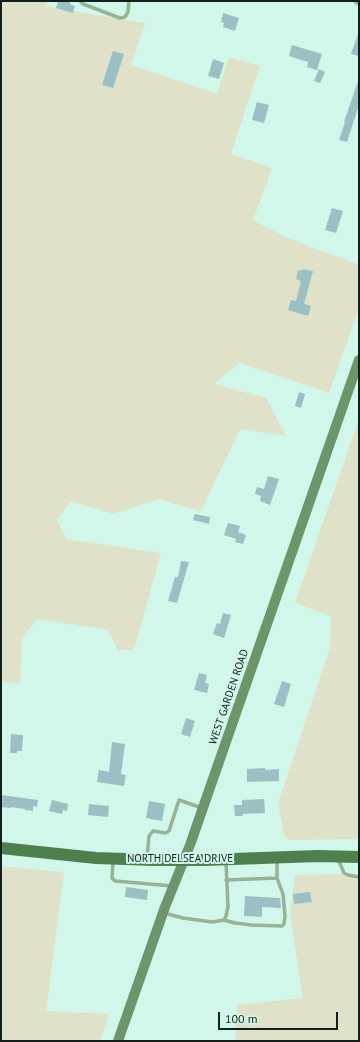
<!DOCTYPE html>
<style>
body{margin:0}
#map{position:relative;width:360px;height:1042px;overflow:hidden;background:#d1f6ea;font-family:"PT Sans",sans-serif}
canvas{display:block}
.frame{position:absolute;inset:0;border:2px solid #121f1b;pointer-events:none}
.scale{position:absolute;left:218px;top:1012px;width:120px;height:18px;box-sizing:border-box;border:2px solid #121f1b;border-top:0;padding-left:5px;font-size:12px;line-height:14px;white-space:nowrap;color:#121f1b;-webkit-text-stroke:3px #d1f6ea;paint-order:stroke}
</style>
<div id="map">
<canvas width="360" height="1042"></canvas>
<div class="frame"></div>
<div class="scale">100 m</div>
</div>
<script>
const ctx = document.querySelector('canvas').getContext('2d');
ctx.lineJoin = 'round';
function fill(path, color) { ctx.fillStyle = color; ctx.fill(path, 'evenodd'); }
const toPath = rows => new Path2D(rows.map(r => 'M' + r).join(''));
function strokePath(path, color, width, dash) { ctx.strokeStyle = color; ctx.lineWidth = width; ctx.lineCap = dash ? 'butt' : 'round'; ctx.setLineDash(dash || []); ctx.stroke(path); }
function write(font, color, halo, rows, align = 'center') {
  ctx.font = font + ' "PT Sans",sans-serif'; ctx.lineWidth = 4; ctx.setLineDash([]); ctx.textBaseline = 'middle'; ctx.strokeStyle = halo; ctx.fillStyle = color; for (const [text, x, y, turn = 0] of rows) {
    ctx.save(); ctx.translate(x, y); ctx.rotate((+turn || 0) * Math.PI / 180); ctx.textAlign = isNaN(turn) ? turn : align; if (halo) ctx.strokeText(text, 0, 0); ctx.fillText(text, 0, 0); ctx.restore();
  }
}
fill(toPath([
 [1,1,49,1,44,6,145,23,131,65,217,94,229,57,260,66,231,154,272,168,253,220,283,236,359,265,359,308,329,393,239,363,214,384,266,398,286,436,240,429,201,511,158,499,113,514,71,501,57,520,66,539,161,553,134,650,118,650,108,630,37,619,22,639,20,684,1,681],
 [359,419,359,839,289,840,284,835,278,803,330,648,331,616,295,603],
 [1,866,64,872,46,1011,109,1014,100,1041,1,1041],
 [336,874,359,877,359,1041,235,1041,237,1005,303,998,290,915,295,875]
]), '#dfe2c8');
fill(toPath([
 [58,1,71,1,70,4,75,6,73,13,56,8],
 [223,13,239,18,235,31,223,27,224,23,221,22],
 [358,34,359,35,359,56,351,54],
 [292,45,322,54,317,70,307,67,308,62,289,56],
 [113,51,124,54,113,88,102,85],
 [213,59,224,63,219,79,208,76],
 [319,69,325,72,320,83,314,81],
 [358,81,359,81,359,105,347,142,339,140,345,122,344,122],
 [257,102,269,105,264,123,252,120],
 [332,208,343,211,336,233,325,230],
 [303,269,313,271,304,304,311,306,308,316,288,310,291,300,296,301,301,281,296,279,298,270,302,271],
 [299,392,305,394,301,408,295,406],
 [268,476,279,479,270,505,260,501,261,496,255,494,257,487,264,489],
 [195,514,210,517,209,524,193,520],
 [228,523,240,526,238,532,246,535,243,544,235,542,236,539,224,535],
 [181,561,189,562,177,603,168,601,175,577,178,577],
 [223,613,231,615,224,638,213,634,217,623,220,624],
 [199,673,207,675,205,683,209,684,207,693,194,690],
 [282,681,291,684,284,707,274,704],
 [186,718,195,721,190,737,181,734],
 [11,734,23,735,22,751,17,751,17,753,10,753],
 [112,742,125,744,121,774,126,775,124,786,97,782,99,770,109,772],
 [265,768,265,770,279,769,279,781,247,782,247,769],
 [1,795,38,800,37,807,33,806,33,811,25,810,25,809,11,807,11,808,1,807],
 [264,799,265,813,243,814,243,816,235,816,234,805,242,805,242,800],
 [52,800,68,804,67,811,63,810,62,814,49,811],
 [149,801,165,804,162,821,146,818],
 [89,804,109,806,108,817,88,815],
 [126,887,148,890,147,900,125,897],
 [310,892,312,902,294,904,293,894],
 [245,896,280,898,281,908,262,907,262,917,244,916]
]), '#9ac0c4');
strokePath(toPath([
 [80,1,83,4,120,18,125,17,128,12,129,1],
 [147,858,149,836,153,831,165,833,169,831,179,800,202,808],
 [338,859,344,873,348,875,359,877],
 [113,861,112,878,115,881,172,886],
 [226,880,277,878],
 [164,913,183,918,212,922,224,920,226,916,228,907,226,862],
 [224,920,235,923,251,925,282,926,284,924,285,916,283,894,277,878,277,860]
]), '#97b295', 3.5);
strokePath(toPath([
 [357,1,359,2]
]), '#97b295', 7);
strokePath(toPath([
 [118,1041,165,907,190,845,359,360]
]), '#6c956b', 10);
strokePath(toPath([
 [1,848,96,858,154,860,205,860,318,856,359,857]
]), '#4d804c', 12);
write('11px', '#121f1b', '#d1f6ea', [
 ["WEST GARDEN ROAD",229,697,-71],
 ["NORTH DELSEA DRIVE",180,859]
]);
</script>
